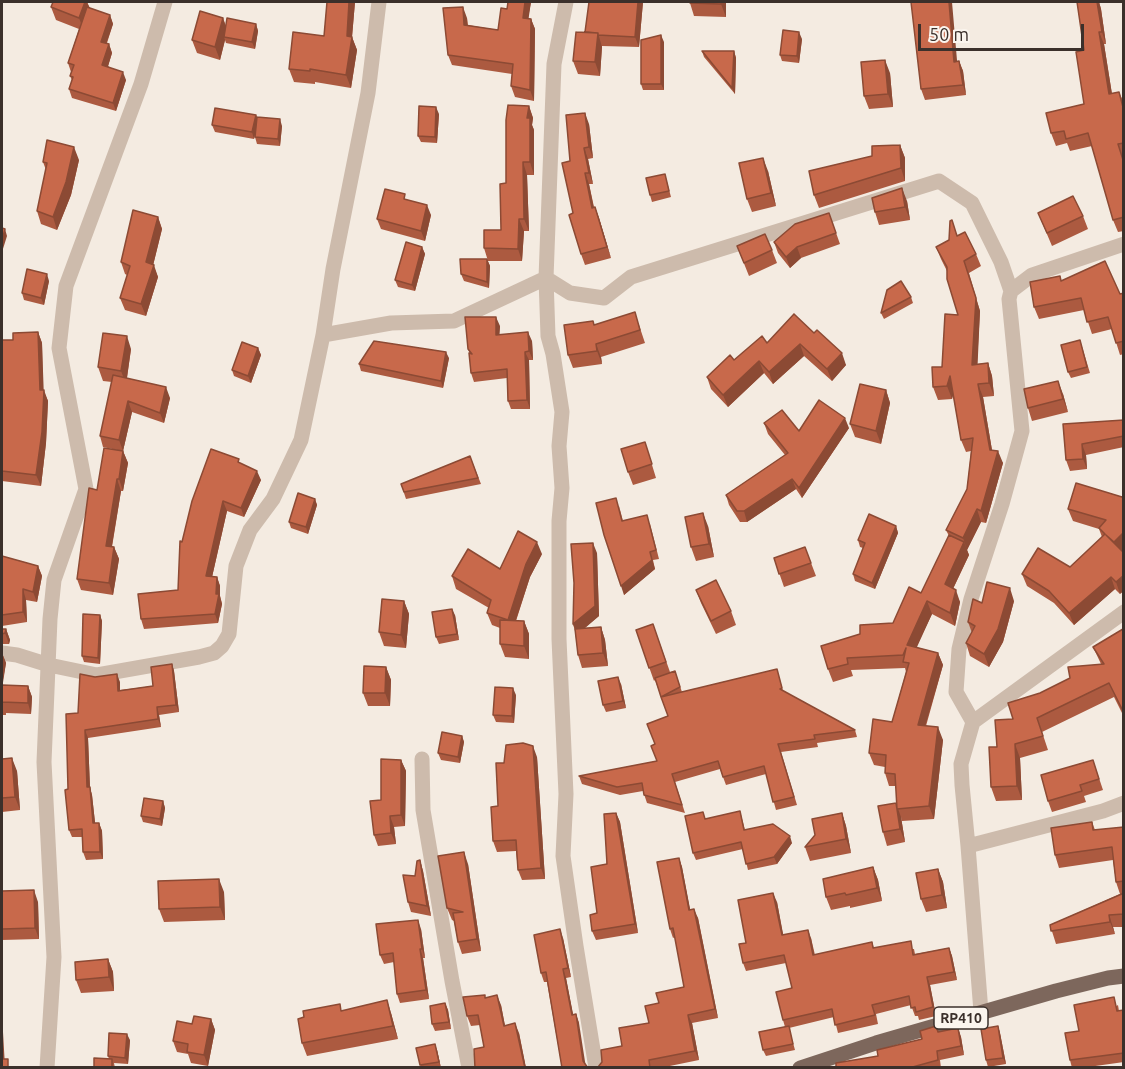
<!DOCTYPE html>
<style>
body{margin:0}
#map{position:relative;width:1125px;height:1069px;overflow:hidden;background:#f4ebe1;font-family:Ubuntu,sans-serif}
canvas{display:block}
.frame{position:absolute;inset:0;border:3px solid #3b302b;pointer-events:none}
.scale{position:absolute;left:918px;top:24px;width:166px;height:27px;box-sizing:border-box;border:3px solid #3b302b;border-top:0;padding-left:8px;font-size:18px;line-height:21px;white-space:nowrap;color:#3b302b;-webkit-text-stroke:4px #fbf5ee;paint-order:stroke}
</style>
<div id="map">
<canvas width="1125" height="1069"></canvas>
<div class="frame"></div>
<div class="scale">50 m</div>
</div>
<script>
const ctx = document.querySelector('canvas').getContext('2d');
ctx.lineJoin = 'round';
const toPath = rows => new Path2D(rows.map(r => 'M' + r).join(''));
function strokePath(path, color, width, dash) { ctx.strokeStyle = color; ctx.lineWidth = width; ctx.lineCap = dash ? 'butt' : 'round'; ctx.setLineDash(dash || []); ctx.stroke(path); }
function fill(path, color) { ctx.fillStyle = color; ctx.fill(path, 'evenodd'); }
function write(font, color, halo, rows, align = 'center') {
  ctx.font = font + ' Ubuntu,sans-serif'; ctx.lineWidth = 4.5; ctx.setLineDash([]); ctx.textBaseline = 'middle'; ctx.strokeStyle = halo; ctx.fillStyle = color; for (const [text, x, y, turn = 0] of rows) {
    ctx.save(); ctx.translate(x, y); ctx.rotate((+turn || 0) * Math.PI / 180); ctx.textAlign = isNaN(turn) ? turn : align; if (halo) ctx.strokeText(text, 0, 0); ctx.fillText(text, 0, 0); ctx.restore();
  }
}
strokePath(toPath([
 [566,2,554,64,546,278,548,336,553,354,562,412,559,446,562,488,559,521,559,639,566,794,563,856,576,946,596,1068],
 [1011,291,1032,275,1124,244],
 [323,335,391,323,454,321,546,278,570,293,604,298,631,277,939,181,972,203,1001,262,1011,291,1009,299,1022,431,1002,504,971,599,959,649,956,692,973,722],
 [2,653,17,655,49,665,97,675,199,657,214,653,222,646,229,634,236,566,250,530,273,499,301,440,323,335,333,269,368,93,379,2],
 [422,759,423,810,452,981,469,1068],
 [968,846,1103,811,1124,803],
 [981,1012,968,846,962,785,961,764,973,722,1124,612],
 [47,1068,54,957,44,762,50,619,54,580,86,489,59,348,66,286,141,84,165,2]
]), '#cdbbac', 15);
strokePath(toPath([
 [800,1068,876,1043,1056,991,1108,978,1124,976]
]), '#7d675c', 15);
fill(toPath([
 [87,2,90,8,110,15,113,24,107,43,109,44,112,53,108,66,126,80,116,111,72,98,69,89,72,80,70,76,71,72,68,63,79,29,56,20,51,7],
 [327,2,355,2,352,37,357,50,351,88,315,82,315,84,294,82,289,69,324,36],
 [421,2,435,2,422,3],
 [508,2,531,2,528,18,531,19,535,29,534,101,515,97,511,86,512,74,452,65,448,55,467,18,468,25,498,30,507,9],
 [589,2,643,2,639,47,602,46,600,76,578,74,573,61,585,32],
 [726,2,726,17,694,16,690,3],
 [1077,2,1099,2,1101,9,1106,44,1104,44,1112,94,1119,92,1124,103,1124,231,1118,232,1113,220,1092,146,1070,151,1067,143,1056,146,1051,133,1084,104,1084,50],
 [223,18,226,26,256,24,258,31,255,49,226,43,225,40,220,60,197,53,192,40],
 [802,39,799,63,782,61,780,55],
 [664,42,664,90,643,90,641,84],
 [702,51,734,51,736,58,735,94,704,57],
 [957,61,959,61,963,71,966,95,925,100,921,89],
 [890,73,893,107,869,109,864,96],
 [529,106,533,118,532,125,534,130,534,175,527,175,529,231,524,231,522,261,488,261,484,248,501,230,506,183],
 [439,114,437,143,421,142,418,136],
 [256,115,257,118,282,126,280,146,257,144,255,137,255,135,254,139,215,132,212,125],
 [589,124,593,158,588,159,593,184,589,184,594,207,595,207,599,218,611,258,585,265,581,254,573,213,570,161],
 [900,145,905,158,905,181,819,208,814,195,872,156],
 [79,160,71,195,57,230,41,224,37,211,46,170,43,162],
 [768,171,776,206,752,212,747,199],
 [665,174,671,197,652,202,650,195],
 [407,200,431,215,425,241,381,229,377,219],
 [907,201,910,220,879,225,875,212],
 [829,213,840,244,801,258,790,268,778,253,774,242],
 [1038,213,1083,216,1088,229,1052,246],
 [158,217,162,229,153,265,158,277,146,316,125,310,120,298,127,275,125,274,121,262],
 [958,236,976,254,981,266,969,273,980,311,977,364,988,363,992,376,994,396,983,397,992,450,1003,463,986,523,981,522,967,550,969,555,953,589,960,602,955,626,932,614,916,647,938,653,943,665,926,726,943,740,934,819,902,821,901,817,905,842,887,846,883,832,897,808,896,786,889,786,885,773,885,767,874,765,869,753,892,722,906,672,905,668,851,670,853,676,833,682,828,669,893,623,921,593,949,536,946,530,967,489,971,451,966,452,961,440,953,394,952,399,938,400,933,387,942,367,958,315,947,271,941,259,936,247],
 [737,246,772,250,777,263,749,276],
 [422,247,425,254,415,291,398,287,395,280],
 [487,259,490,266,489,288,464,281,461,274],
 [49,281,44,305,24,300,22,293],
 [1062,281,1120,294,1124,293,1124,354,1120,355,1112,329,1092,334,1084,310,1039,319,1034,307],
 [911,297,913,303,884,319,881,313],
 [794,314,846,365,832,381,804,356,773,384,764,373,728,407,711,389,707,377,734,360,767,343],
 [593,321,594,325,639,325,645,343,601,357,602,364,573,368,568,355],
 [500,326,499,334,532,341,533,360,529,360,530,409,511,409,508,401,507,378,474,382,471,373,470,354,468,349],
 [38,332,42,343,43,390,48,401,46,443,41,486,2,481,2,340,13,340],
 [1080,340,1090,373,1071,378,1068,372],
 [258,348,261,355,251,383,234,376,232,370],
 [131,349,127,378,170,398,164,423,132,412,123,451,128,463,123,491,121,491,112,547,114,547,119,559,113,595,81,590,77,579,97,490,117,450,103,447,100,436,112,382,103,381,98,367],
 [449,358,443,388,361,371,359,364],
 [886,390,890,403,881,444,855,437,850,424],
 [1063,394,1068,412,1032,421,1028,408],
 [1124,420,1124,447,1086,455,1087,469,1070,471,1066,460,1063,424],
 [764,423,799,431,849,428,802,498,796,489,747,522,740,522,729,505,726,495,785,455,768,434],
 [649,455,656,478,633,485,628,472],
 [470,456,481,484,406,499,401,484],
 [240,463,261,480,244,517,227,511,212,577,217,577,220,586,220,596,222,604,218,623,144,629,141,619,178,590,182,542],
 [1124,495,1124,549,1121,551,1120,594,1115,589,1074,625,1054,603,1027,586,1022,574,1070,567,1102,537,1099,529,1073,521,1068,509,1122,497],
 [315,499,317,505,308,534,291,528,289,522],
 [619,506,623,521,650,524,659,559,653,560,655,569,624,595],
 [708,526,714,557,696,561,691,547],
 [896,526,898,533,875,589,855,581,853,574,863,548,860,547,858,540],
 [805,547,816,576,784,587,774,558],
 [597,553,599,616,584,628,601,627,605,640,608,666,582,668,578,655,575,631,573,624],
 [542,554,530,577,516,621,524,621,529,634,529,659,505,657,500,644,500,628,492,625,487,613,489,608,456,589,452,576,500,569],
 [2,556,38,566,42,576,37,602,26,600,27,622,2,626],
 [696,590,731,611,736,625,716,634,701,603],
 [404,601,409,614,406,648,384,646,379,632],
 [1014,601,1003,642,989,667,970,656,966,643,972,633,968,622,982,603],
 [100,615,102,621,100,664,84,662,82,656],
 [455,615,459,640,439,644,436,637],
 [653,624,670,672,675,671,682,692,777,669,783,691,855,730,857,737,817,743,818,747,781,752,797,805,776,810,766,774,726,785,720,769,675,782,685,813,647,803,643,791,620,795,582,784,579,776,657,761,655,744,668,716,655,680,654,681,636,630],
 [2,629,6,629,10,640,9,644,2,644],
 [1124,630,1124,717,1114,697,1042,732,1048,750,1020,758,1022,800,996,801,991,787,997,747,1013,719,1040,693,1101,664,1093,647],
 [2,653,6,663,2,685,28,686,32,697,31,714,6,713,6,715,2,715],
 [172,664,174,671,179,712,159,715,161,727,88,738,90,788,92,795,95,823,99,823,102,831,103,859,86,860,83,852,82,837,72,837,69,830,68,789,78,713,120,682,120,690,153,686],
 [386,667,391,680,390,706,368,706,363,693],
 [621,684,626,708,606,712,603,705],
 [516,695,514,723,496,722,493,715],
 [462,736,464,742,460,763,441,760,438,753],
 [537,757,545,879,522,880,518,870,516,851,497,852,493,841,504,763],
 [2,759,17,771,20,810,2,812],
 [401,760,406,771,405,826,394,827,396,844,378,846,374,835,381,800],
 [1093,760,1103,790,1084,796,1086,802,1052,812,1048,801],
 [163,801,165,808,162,826,143,822,141,816],
 [740,811,745,830,792,843,777,864,748,870,743,849,696,860,693,853,706,819],
 [616,813,620,822,638,933,596,940,592,931,597,913],
 [842,813,846,826,851,853,810,861,805,847],
 [1092,822,1095,830,1124,827,1124,927,1113,927,1115,934,1056,944,1050,925,1120,894,1116,882,1113,860,1059,868,1055,855],
 [679,858,682,867,690,910,698,918,718,1018,692,1023,699,1060,660,1068,593,1068,598,1067,649,1023,659,1003,684,987,675,937,673,938,670,929],
 [420,860,423,871,431,916,411,912,408,902],
 [468,864,481,951,462,954,458,942,454,921,452,920,447,908],
 [873,867,878,880,882,901,850,908,850,906,831,910,826,897],
 [938,869,943,882,947,908,926,912,921,899],
 [2,891,38,902,39,939,2,940],
 [224,892,225,920,164,922,159,909],
 [777,902,783,935,811,938,815,955,872,942,874,948,914,949,915,954,949,948,952,956,957,980,930,985,936,1016,919,1020,918,1016,915,1016,911,1005,876,1014,878,1024,838,1033,834,1017,789,1028,795,1050,766,1056,763,1050,785,1027,783,1020,792,988,786,963,746,971,743,963,746,943],
 [421,929,425,958,423,958,429,999,400,1003,397,994,394,962,384,964,380,955],
 [563,938,571,977,566,978,573,1015,576,1014,579,1023,562,1068,547,982,544,982,541,973],
 [108,959,113,972,114,991,81,993,76,980],
 [486,997,501,1005,505,1026,519,1033,526,1068,475,1068,484,1047,480,1025,471,1026,467,1016],
 [445,1003,448,1010,451,1029,435,1031,432,1024],
 [1118,1005,1119,1011,1124,1010,1124,1062,1081,1068,1072,1068,1070,1060,1079,1031],
 [342,1011,391,1013,398,1039,307,1056,302,1043],
 [211,1019,215,1030,208,1066,191,1063,188,1054,177,1052,173,1041],
 [936,1026,939,1032,958,1028,961,1037,964,1055,940,1060,941,1068,836,1068,878,1056,922,1039],
 [998,1026,1000,1033,1006,1064,988,1067,986,1060],
 [130,1040,128,1064,114,1063,115,1068,94,1068,109,1059,108,1056],
 [416,1048,437,1050,441,1068,421,1068]
]), '#ac5a40');
fill(toPath([
 [85,2,87,2,91,12,84,31,79,18],
 [349,2,355,2,352,37,357,50,351,88,346,75,347,36],
 [525,2,531,2,527,29,523,18],
 [638,2,643,2,639,47,635,37],
 [721,2,726,2,726,17,721,4],
 [949,2,952,2,958,72,954,62],
 [1097,2,1099,2,1101,9,1106,44,1102,32],
 [463,7,467,18,468,36,464,25],
 [110,15,113,24,104,50,101,42],
 [223,18,227,31,224,37,225,40,220,60,215,47],
 [531,19,535,29,534,101,530,90],
 [256,24,258,31,255,49,252,42],
 [799,32,802,39,799,63,797,56],
 [1099,32,1104,44,1114,107,1109,94],
 [598,33,602,47,600,76,595,62],
 [661,35,664,42,664,90,661,84],
 [109,44,112,53,106,73,102,65],
 [734,51,736,58,735,94,732,88],
 [885,60,890,73,893,107,888,94],
 [959,61,963,71,966,95,963,85],
 [123,72,126,80,116,111,113,103],
 [529,106,533,118,532,125,534,130,534,175,530,162,527,118],
 [436,107,439,114,437,143,435,137],
 [585,113,589,124,593,158,589,147],
 [256,115,258,121,254,139,252,132],
 [280,119,282,126,280,146,278,139],
 [900,145,905,158,905,181,901,168],
 [74,147,79,160,71,195,57,230,53,217],
 [584,148,588,159,593,184,589,173],
 [763,158,768,171,776,206,771,193],
 [523,162,527,175,529,231,524,219],
 [585,173,589,184,596,219,592,208],
 [902,188,907,201,910,220,905,207],
 [427,205,431,215,425,241,421,231],
 [595,207,599,218,611,258,607,247],
 [158,217,162,229,151,274,154,265,158,277,146,316,141,304,146,262],
 [519,219,524,231,522,261,518,249],
 [5,229,7,236,2,252,2,240],
 [422,247,425,254,415,291,412,285],
 [797,247,801,258,790,268,786,257],
 [487,259,490,266,489,288,487,282],
 [964,261,980,311,977,377,972,365],
 [47,274,49,281,44,305,41,298],
 [496,317,500,326,499,343,496,335],
 [38,332,42,343,44,399,44,390,48,401,46,443,41,486,36,475,40,390],
 [528,332,532,341,533,360,529,351],
 [127,336,131,349,126,384,121,371],
 [596,344,601,357,602,364,597,351],
 [800,344,804,356,773,384,769,372],
 [258,348,261,355,251,383,248,376],
 [446,352,449,358,443,388,441,381],
 [525,352,529,360,530,409,527,400],
 [842,353,846,365,832,381,827,369],
 [759,361,764,373,728,407,723,395],
 [988,363,992,376,994,396,989,383],
 [950,376,955,389,952,399,947,386],
 [1058,381,1063,394,1068,412,1063,399],
 [978,384,983,397,994,462,990,450],
 [166,387,170,398,164,423,160,413],
 [886,390,890,403,881,444,876,431],
 [128,401,132,412,123,451,119,440],
 [845,418,849,428,802,498,799,488],
 [1082,444,1086,455,1087,469,1083,459],
 [123,451,128,463,123,491,119,479],
 [998,451,1003,463,986,523,981,511],
 [257,471,261,480,244,517,241,508],
 [117,479,121,491,110,557,106,546],
 [792,479,796,489,747,522,744,511],
 [315,499,317,505,308,534,306,527],
 [223,501,227,511,210,586,206,576],
 [977,509,981,522,967,550,963,538],
 [703,513,708,526,714,557,709,544],
 [896,526,898,533,875,589,872,583],
 [1124,532,1124,549,1119,554,1114,542],
 [537,542,542,554,530,577,512,632,508,620,526,564],
 [964,542,969,555,949,597,945,584],
 [593,543,597,553,599,616,577,635,573,624],
 [114,547,119,559,113,595,109,583],
 [650,552,655,569,624,595,621,586],
 [38,566,42,576,37,602,33,592],
 [1124,575,1124,591,1120,594,1116,582],
 [217,577,220,586,220,596,222,604,218,623,215,614],
 [1111,577,1115,589,1074,625,1069,613],
 [1010,588,1014,601,1003,642,989,667,984,654],
 [23,589,26,600,27,622,23,612],
 [956,590,960,602,955,626,950,613],
 [404,601,409,614,406,648,401,635],
 [927,601,932,614,912,658,907,645],
 [452,609,455,615,459,640,457,634],
 [100,615,102,621,100,664,98,658],
 [524,621,529,634,529,659,524,646],
 [601,627,605,640,608,666,603,653],
 [6,629,10,640,9,644,5,633],
 [2,653,6,663,2,689],
 [938,653,943,665,922,737,918,725],
 [172,664,174,671,179,712,176,705],
 [386,667,391,680,390,706,385,693],
 [117,674,120,682,120,698,118,691],
 [618,677,621,684,626,708,623,701],
 [28,686,32,697,31,714,28,703],
 [513,688,516,695,514,723,512,716],
 [157,707,159,715,161,727,158,719],
 [938,727,943,740,934,819,929,806],
 [85,730,88,738,90,788,92,795,96,831,93,823,87,787],
 [462,736,464,742,460,763,458,757],
 [1015,744,1020,758,1022,800,1017,786],
 [533,746,537,757,545,879,541,868],
 [12,758,17,771,20,810,15,797],
 [401,760,406,771,405,826,401,815],
 [163,801,165,808,162,826,160,819],
 [896,803,901,817,905,842,900,829],
 [616,813,620,822,638,933,635,924],
 [842,813,846,826,851,853,846,839],
 [390,816,394,827,396,844,391,833],
 [99,823,102,831,103,859,100,852],
 [790,836,792,843,777,864,774,857],
 [464,852,468,864,481,951,477,939],
 [679,858,682,867,692,919,689,910],
 [420,860,423,871,431,916,427,906],
 [873,867,878,880,882,901,877,888],
 [938,869,943,882,947,908,942,895],
 [219,879,224,892,225,920,220,907],
 [34,890,38,902,39,939,35,928],
 [773,893,777,902,785,944,782,935],
 [694,909,698,918,718,1018,715,1009],
 [1109,915,1113,927,1115,934,1110,922],
 [418,920,421,929,425,958,422,949],
 [560,929,563,938,571,977,568,968],
 [808,930,811,938,816,964,813,955],
 [949,948,952,956,957,980,954,972],
 [420,949,423,958,429,999,426,990],
 [108,959,113,972,114,991,109,977],
 [563,969,566,978,575,1024,572,1015],
 [927,977,930,985,936,1016,933,1007],
 [497,995,501,1005,507,1036,504,1026],
 [387,1000,391,1013,398,1039,393,1026],
 [445,1003,448,1010,451,1029,449,1022],
 [576,1014,579,1023,586,1068,583,1061],
 [688,1015,692,1023,699,1060,695,1051],
 [211,1019,215,1030,208,1066,204,1055],
 [515,1023,519,1033,526,1068,525,1068],
 [998,1026,1000,1033,1006,1064,1003,1058],
 [2,1027,3,1032,5,1067,2,1057],
 [958,1028,961,1037,964,1055,961,1046],
 [127,1034,130,1040,128,1064,125,1058],
 [435,1044,437,1050,441,1068,439,1062]
]), '#8c4a34');
const building = toPath([
 [53,2,85,2,79,18,51,7,53,2],
 [327,2,349,2,347,36,352,37,346,75,310,69,310,71,289,69,293,32,324,36,327,2],
 [508,2,525,2,523,18,531,19,530,90,511,86,513,64,448,55,443,8,463,7,464,25,498,30,501,8,507,9,508,2],
 [589,2,638,2,635,37,598,35,598,33,585,32,589,2],
 [690,2,721,2,721,4,690,3,690,2],
 [911,2,949,2,954,62,959,61,963,85,921,89,911,2],
 [1077,2,1097,2,1102,32,1099,32,1109,94,1119,92,1124,111,1124,143,1118,144,1124,163,1124,217,1113,220,1088,133,1066,139,1064,131,1051,133,1046,113,1084,104,1076,52,1084,50,1077,2],
 [87,7,110,15,101,42,109,44,102,65,123,72,113,103,69,89,73,77,70,76,74,65,68,63,87,7],
 [200,11,223,18,215,47,192,40,200,11],
 [227,18,256,24,252,42,224,37,227,18],
 [783,30,799,32,797,56,780,55,783,30],
 [576,32,598,33,595,62,573,61,576,32],
 [661,35,661,84,641,84,641,40,661,35],
 [702,51,734,51,732,88,702,51],
 [885,60,888,94,864,96,861,62,885,60],
 [508,105,529,106,527,118,530,118,530,162,523,162,524,219,519,219,518,249,484,248,484,230,501,230,500,184,506,183,506,120,508,105],
 [419,106,436,107,435,137,418,136,419,106],
 [215,108,256,115,252,132,212,125,215,108],
 [585,113,589,147,584,148,589,173,585,173,592,208,595,207,607,247,581,254,569,215,573,213,562,163,570,161,566,115,585,113],
 [257,117,280,119,278,139,255,137,257,117],
 [47,140,74,147,66,182,53,217,37,211,47,163,43,162,47,140],
 [900,145,901,168,814,195,809,171,872,156,872,146,900,145],
 [763,158,771,193,747,199,739,163,763,158],
 [665,174,669,191,650,195,646,178,665,174],
 [902,188,905,207,875,212,872,198,902,188],
 [385,189,405,194,404,199,427,205,421,231,377,219,385,189],
 [1073,196,1083,216,1047,233,1038,213,1073,196],
 [133,210,158,217,146,262,154,265,141,304,120,298,130,266,121,262,133,210],
 [829,213,836,233,797,247,786,257,774,242,795,224,829,213],
 [952,220,957,236,965,232,976,254,964,261,976,298,972,365,988,363,989,383,978,384,990,450,998,451,981,511,977,509,963,538,946,530,967,489,973,438,961,440,950,376,947,386,933,387,932,367,942,367,945,314,958,315,947,279,947,267,936,247,949,240,950,221,952,220],
 [2,228,5,229,2,240,2,228],
 [765,234,772,250,744,263,737,246,765,234],
 [406,242,422,247,412,285,395,280,406,242],
 [460,259,487,259,487,282,461,274,460,259],
 [1105,261,1120,294,1124,293,1124,341,1116,343,1108,317,1087,322,1081,298,1034,307,1030,282,1060,276,1061,281,1105,261],
 [27,269,47,274,41,298,22,293,27,269],
 [901,281,911,297,881,313,887,290,901,281],
 [635,312,640,330,596,344,597,351,568,355,564,325,593,321,594,325,635,312],
 [794,314,814,333,817,330,842,353,827,369,800,344,769,372,759,361,723,395,707,377,730,355,734,360,762,336,767,343,794,314],
 [465,317,496,317,496,335,528,332,529,351,525,352,527,400,508,401,507,369,471,373,469,353,472,354,468,349,465,317],
 [38,332,40,390,44,390,42,432,36,475,2,471,2,340,13,340,13,333,38,332],
 [103,333,127,336,121,371,98,367,103,333],
 [1080,340,1087,367,1068,372,1061,345,1080,340],
 [374,341,446,352,441,381,359,364,374,341],
 [242,342,258,348,248,376,232,370,242,342],
 [113,375,166,387,160,413,128,401,119,440,100,436,113,375],
 [1058,381,1063,399,1028,408,1024,389,1058,381],
 [860,384,886,390,876,431,850,424,860,384],
 [819,400,845,418,799,488,792,479,744,511,737,511,726,495,788,453,764,423,782,410,799,431,819,400],
 [1124,420,1124,436,1082,444,1083,459,1066,460,1063,424,1124,420],
 [645,442,652,464,628,472,621,449,645,442],
 [104,448,123,451,119,479,117,479,106,546,114,547,109,583,77,579,89,488,97,490,104,448],
 [211,449,239,459,238,462,257,471,241,508,223,501,206,576,217,577,216,594,219,594,215,614,141,619,138,594,178,590,180,541,182,542,192,501,211,449],
 [470,456,478,478,404,492,401,484,470,456],
 [1076,483,1122,497,1124,495,1124,532,1114,542,1106,535,1124,553,1124,575,1116,582,1111,577,1069,613,1049,591,1022,574,1038,548,1070,567,1105,534,1099,528,1106,520,1068,509,1076,483],
 [298,493,315,499,306,527,289,522,298,493],
 [616,498,622,521,647,515,656,550,650,552,652,560,621,586,604,535,596,503,616,498],
 [703,513,709,544,691,547,685,517,703,513],
 [869,514,896,526,872,583,853,574,865,543,858,540,869,514],
 [518,531,537,542,526,564,508,620,487,613,491,600,452,576,468,549,500,569,518,531],
 [949,535,964,542,945,584,956,590,950,613,927,601,907,645,938,653,918,725,938,727,929,806,897,809,895,774,885,773,886,755,869,753,873,719,892,722,909,663,903,662,906,648,903,655,847,658,848,664,828,669,821,646,860,634,860,625,893,623,909,587,921,593,949,535],
 [593,543,595,606,573,624,574,583,571,544,593,543],
 [805,547,811,563,779,574,774,558,805,547],
 [2,556,38,566,33,592,23,589,23,612,2,615,2,556],
 [716,580,731,611,711,621,696,590,716,580],
 [987,582,1010,588,998,629,984,654,966,643,975,626,968,622,973,599,982,603,987,582],
 [382,599,404,601,401,635,379,632,382,599],
 [452,609,457,634,436,637,432,612,452,609],
 [83,614,100,615,98,658,82,656,83,614],
 [500,620,524,621,524,646,500,644,500,620],
 [653,624,666,662,649,668,636,630,653,624],
 [601,627,603,653,578,655,575,629,601,627],
 [2,629,6,629,5,633,2,634,2,629],
 [1123,629,1124,630,1124,713,1109,683,1037,718,1043,736,1015,744,1017,786,991,787,989,747,997,747,995,720,1013,719,1008,703,1040,693,1070,678,1068,667,1104,664,1093,647,1123,629],
 [172,664,176,705,157,707,158,719,85,730,87,787,90,787,93,823,99,823,100,852,83,852,82,829,69,830,65,790,68,789,66,714,78,713,80,674,95,677,117,674,118,691,153,686,151,667,172,664],
 [364,666,386,667,385,693,363,693,364,666],
 [777,669,782,688,780,689,855,730,814,735,815,739,778,744,794,797,773,802,764,766,723,777,718,761,672,774,682,805,644,795,642,783,617,787,579,776,657,761,651,746,655,744,647,724,668,716,661,697,777,669],
 [675,671,680,687,661,697,655,678,675,671],
 [618,677,623,701,603,705,598,681,618,677],
 [2,685,28,686,28,703,2,702,2,705,2,685],
 [495,687,513,688,512,716,493,715,495,687],
 [442,732,462,736,458,757,438,753,442,732],
 [523,743,533,746,541,868,518,870,516,840,493,841,491,807,498,806,496,763,504,763,506,745,523,743],
 [12,758,15,797,2,798,2,759,12,758],
 [381,759,401,760,401,815,390,816,391,833,374,835,370,801,381,800,381,759],
 [1093,760,1099,779,1080,785,1082,791,1048,801,1041,775,1093,760],
 [144,798,163,801,160,819,141,816,144,798],
 [896,803,900,829,883,832,878,806,896,803],
 [740,811,744,830,773,824,790,836,774,857,746,864,741,842,693,853,685,816,703,812,705,819,740,811],
 [616,813,635,924,592,931,590,915,597,913,591,867,607,864,604,814,616,813],
 [842,813,846,839,805,847,815,835,812,819,842,813],
 [1092,822,1093,830,1124,827,1124,881,1116,882,1112,847,1055,855,1051,828,1092,822],
 [464,852,477,939,458,942,453,913,463,912,447,908,438,856,464,852],
 [679,858,689,910,694,909,715,1009,688,1015,695,1051,649,1060,650,1068,593,1068,598,1067,602,1062,601,1050,622,1046,619,1028,649,1023,645,1006,659,1003,656,993,684,987,673,928,670,929,657,862,679,858],
 [420,860,427,906,408,902,403,875,415,876,417,861,420,860],
 [873,867,877,888,846,895,845,893,826,897,823,879,873,867],
 [938,869,942,895,921,899,916,873,938,869],
 [219,879,220,907,159,909,158,881,219,879],
 [34,890,35,928,2,929,2,891,34,890],
 [773,893,782,935,808,930,813,955,872,942,873,948,911,941,913,955,949,948,954,972,927,977,933,1007,916,1012,915,1007,911,1008,909,996,872,1005,875,1015,835,1025,832,1009,783,1020,776,992,792,988,784,955,743,963,739,944,746,943,738,900,773,893],
 [1124,893,1124,914,1109,915,1110,922,1051,931,1050,925,1124,893],
 [418,920,422,949,420,949,426,990,397,994,393,953,380,955,376,924,418,920],
 [560,929,568,968,563,969,572,1015,576,1014,583,1061,588,1068,562,1068,546,972,541,973,534,935,560,929],
 [108,959,109,977,76,980,75,962,108,959],
 [485,995,485,998,497,995,504,1026,515,1023,525,1068,475,1068,474,1049,484,1047,478,1015,467,1016,463,997,485,995],
 [1114,997,1117,1011,1124,1010,1124,1053,1070,1060,1065,1033,1079,1031,1074,1005,1114,997],
 [387,1000,393,1026,302,1043,298,1019,304,1017,303,1011,340,1004,341,1011,387,1000],
 [445,1003,449,1022,432,1024,430,1006,445,1003],
 [194,1016,211,1019,204,1055,187,1052,188,1044,173,1041,177,1021,192,1024,194,1016],
 [789,1026,793,1044,763,1050,759,1032,789,1026],
 [936,1026,938,1032,958,1028,961,1046,937,1051,938,1060,909,1068,836,1068,836,1063,878,1056,877,1050,922,1039,920,1031,936,1026],
 [998,1026,1003,1058,986,1060,981,1029,998,1026],
 [109,1033,127,1034,125,1058,108,1056,109,1033],
 [435,1044,439,1062,420,1065,416,1048,435,1044],
 [94,1058,112,1059,112,1068,94,1068,94,1058],
 [2,1059,8,1059,8,1068,2,1068,2,1059]
]);
fill(building, '#c8694b');
strokePath(building, '#8c4a34', 1.5);
for (const [x, y, w] of [
 [961,1018,54]
]) { const box = new Path2D(); box.roundRect(x - w / 2, y - 11, w, 22, 4.5); ctx.fillStyle = '#fbf5ee'; ctx.fill(box); strokePath(box, '#3b302b', 1.5); }
write('bold 14px', '#3b302b', null, [
 ["RP410",961,1018]
]);
</script>
